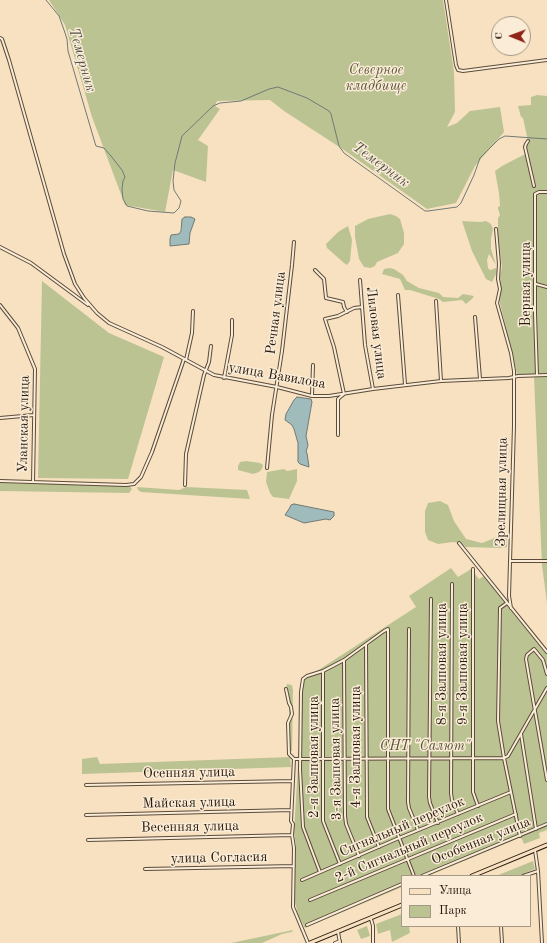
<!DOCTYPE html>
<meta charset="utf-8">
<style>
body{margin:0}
#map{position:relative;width:547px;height:943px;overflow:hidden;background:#f8e1c0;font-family:"Old Standard TT",serif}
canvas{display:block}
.legend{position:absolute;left:401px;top:875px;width:130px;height:52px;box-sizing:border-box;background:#faecd6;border:1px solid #a59886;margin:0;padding:5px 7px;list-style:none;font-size:12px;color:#26190d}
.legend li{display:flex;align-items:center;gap:8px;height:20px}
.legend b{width:20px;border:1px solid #a59886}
.north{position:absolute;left:491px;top:16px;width:40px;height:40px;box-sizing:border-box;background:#faecd6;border:1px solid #a59886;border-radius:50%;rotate:271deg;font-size:11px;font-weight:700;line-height:16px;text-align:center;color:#26190d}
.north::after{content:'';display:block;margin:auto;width:14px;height:18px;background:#8f2418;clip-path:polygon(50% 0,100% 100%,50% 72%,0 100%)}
</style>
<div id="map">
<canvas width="547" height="943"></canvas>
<ul class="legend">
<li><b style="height:5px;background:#f8e1c0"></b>Улица</li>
<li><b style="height:11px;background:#bcc393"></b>Парк</li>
</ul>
<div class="north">С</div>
</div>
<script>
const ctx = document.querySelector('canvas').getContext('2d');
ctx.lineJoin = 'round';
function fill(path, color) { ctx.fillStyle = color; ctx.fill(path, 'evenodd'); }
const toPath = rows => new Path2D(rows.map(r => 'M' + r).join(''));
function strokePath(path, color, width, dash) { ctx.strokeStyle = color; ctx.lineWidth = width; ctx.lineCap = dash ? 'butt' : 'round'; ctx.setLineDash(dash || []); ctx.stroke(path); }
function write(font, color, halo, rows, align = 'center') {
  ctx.font = font + ' "Old Standard TT",serif'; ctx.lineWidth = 3; ctx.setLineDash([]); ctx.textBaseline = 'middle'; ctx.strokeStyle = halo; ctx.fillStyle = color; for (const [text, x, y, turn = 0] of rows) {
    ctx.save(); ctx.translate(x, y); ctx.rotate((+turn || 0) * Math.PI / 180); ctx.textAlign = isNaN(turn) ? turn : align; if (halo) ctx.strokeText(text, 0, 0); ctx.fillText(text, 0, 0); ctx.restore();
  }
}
fill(toPath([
 [49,0,443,0,454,72,455,112,447,127,457,123,470,111,500,107,504,132,475,166,456,203,427,209,344,150,284,111,270,100,217,101,215,106,220,109,198,140,208,146,206,182,173,170,165,212,125,205,92,117,65,25],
 [537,95,547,96,547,375,517,374,499,299,501,292,500,276,502,267,498,239,498,218,500,215,498,209,498,207,500,206,499,193,495,171,502,166,527,153,526,143,528,141,523,118,521,117,518,106,531,105,531,97],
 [390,214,396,216,400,219,404,233,404,244,398,253,377,262,375,266,371,268,364,267,359,259,355,237,355,226,368,219],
 [462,221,481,222,486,221,491,224,493,229,491,239,491,249,496,265,489,254,487,260,488,268,490,270,496,268,497,272,492,282,486,279,472,251],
 [348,226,352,240,350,261,347,265,344,263,327,248,326,244,338,232],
 [389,268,394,269,403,275,407,281,419,288,439,293,443,297,458,298,463,294,474,296,472,299,466,304,462,300,443,302,439,299,410,290,405,290,400,279,382,274,384,269],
 [42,281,109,333,164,357,128,479,38,478],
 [534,377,547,377,547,603,542,565],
 [246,461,260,463,263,465,262,469,259,472,253,474,238,470,238,466,240,462],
 [284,469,287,471,297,469,297,481,289,499,273,497,270,493,266,482,267,472],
 [0,483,129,485,132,489,129,493,0,491],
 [186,487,247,490,250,499,141,492,138,490,137,487,179,490],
 [440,501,448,505,454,521,466,539,482,543,497,537,507,537,507,547,499,548,466,547,459,543,453,542,438,544,428,540,425,532,425,511,428,503],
 [451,568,458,577,471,569,479,579,484,576,547,654,547,830,539,833,540,838,524,844,521,837,428,876,402,876,402,887,305,928,298,915,294,898,296,847,294,832,303,680,416,607,409,596],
 [287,684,292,685,293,690,292,751,289,751,289,692,286,689],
 [97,757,100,764,290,757,291,767,82,774,82,759],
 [533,861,535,869,518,876,496,876],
 [402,914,402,926,409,926,410,933,392,942,390,930,378,934,376,924],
 [367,926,370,936,361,939,357,930],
 [293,930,292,932,282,934,262,943,231,943]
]), '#bcc393');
const water = toPath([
 [185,217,191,217,195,219,190,233,189,244,170,246,170,239,171,235,179,234,181,231,182,219,185,217],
 [297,397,311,399,312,402,306,436,308,445,306,452,307,453,309,467,300,464,298,462,298,443,294,429,292,425,285,420,286,414,294,400,297,397],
 [294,504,334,512,334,516,330,520,326,519,304,523,285,515,289,509,291,505,294,504]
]);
fill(water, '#a0bbbb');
strokePath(water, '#6f7a75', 1);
strokePath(toPath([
 [46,0,59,16,64,30,67,39,68,51,95,143,96,146,104,148,111,156,122,170,125,177,123,181,122,189,123,199,127,206,148,211,174,213,179,208,181,201,174,190,173,181,175,163,182,136,213,106,220,103,241,101,269,89,278,87,307,98,329,111,331,114,339,146,344,153,425,211,428,211,457,207,461,203,474,175,480,158,499,139,505,136,547,139]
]), '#6f7a75', 1);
const minor = toPath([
 [446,0,456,65,458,70,463,71,547,60],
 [0,38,2,39,9,60,64,254,75,284,84,298,97,313,109,323,162,347,214,375,277,387,312,396,329,396,373,389,441,381,509,378,518,376,547,375],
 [528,141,526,144,525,147,534,186],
 [496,229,499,264,498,279,500,289,497,303,511,353,514,371,514,426,509,596,511,608],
 [0,247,31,263,88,305],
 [315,270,324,279,326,298,343,302,344,307,347,312],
 [360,280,365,345,373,389],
 [536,284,547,287],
 [398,295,405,384],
 [436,301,441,381],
 [0,305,18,328,35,369,33,482],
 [475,317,480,379],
 [186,360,192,333,193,311],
 [537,375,535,314,535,194,539,192,547,192],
 [224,378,232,335,232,320],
 [312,395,313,365],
 [0,418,34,415],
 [338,435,338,399,344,394,334,347,325,319,338,316,354,308,362,307],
 [267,468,272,415,282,351,292,265,294,242],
 [0,481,126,485,134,484,141,477,152,452,184,359],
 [185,485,186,454,204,375,209,362,211,346],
 [459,543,547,652],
 [511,561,547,561],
 [473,569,473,792,478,806],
 [452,584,451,793,452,800,458,814],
 [431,599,429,797,430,803,438,823],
 [507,603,500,608,498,721,504,758,520,836],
 [409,629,408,802,409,808,418,830],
 [366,644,367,817,379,847],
 [344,660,345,816,346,824,359,856],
 [323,671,323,821,340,864],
 [547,674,543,660,534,649,527,655,526,659,547,780],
 [286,689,289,703,291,707,292,714,288,723,289,754,294,759,291,821,293,824,292,835,294,848,293,907,308,943],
 [521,734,536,829],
 [294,759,504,758,508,756,547,688],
 [86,785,293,781],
 [86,815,291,810],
 [88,840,292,835],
 [145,869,294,866],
 [538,871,542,943],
 [320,872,303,827,300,769,301,692,303,679,307,676,323,671,344,660,384,631,388,629,388,809,414,876],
 [422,876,547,824],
 [523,876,538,871,535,850],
 [302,880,399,838,511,792],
 [310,900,516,814],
 [371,919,373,926,373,943],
 [307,925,402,884],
 [458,926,459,943],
 [501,926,502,943],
 [338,932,340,943],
 [335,943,340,941]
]);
const major = toPath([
 [472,876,547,845],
 [310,943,402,905]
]);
strokePath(minor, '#5a4b3a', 4);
strokePath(major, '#26190d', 5);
strokePath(minor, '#faecd6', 2);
strokePath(major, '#f8e1c0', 3);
write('italic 14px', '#5a543c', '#faecd6', [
 ["Северное",376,70],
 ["кладбище",376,86],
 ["СНТ \"Салют\"",425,746]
]);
write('14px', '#26190d', '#faecd6', [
 ["Верная улица",526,284,-90],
 ["Речная улица",276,313,-83],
 ["Лиловая улица",376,333,83],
 ["улица Вавилова",277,376,10],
 ["Уланская улица",24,424,-89],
 ["Зрелищная улица",502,492,-89],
 ["8-я Залповая улица",442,664,-90],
 ["9-я Залповая улица",463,664,-90],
 ["4-я Залповая улица",356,747,-90],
 ["2-я Залповая улица",314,757,-90],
 ["3-я Залповая улица",336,759,-91],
 ["Осенняя улица",189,773,-1],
 ["Майская улица",189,803,-1],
 ["Весенняя улица",190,827,-1],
 ["Сигнальный переулок",402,827,-23],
 ["Особенная улица",481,841,-22],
 ["2-й Сигнальный переулок",409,848,-23],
 ["улица Согласия",219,858,-1]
]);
write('italic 15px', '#51524a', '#faecd6', [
 ["Темерник",82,60,74],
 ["Темерник",381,165,36]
]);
</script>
